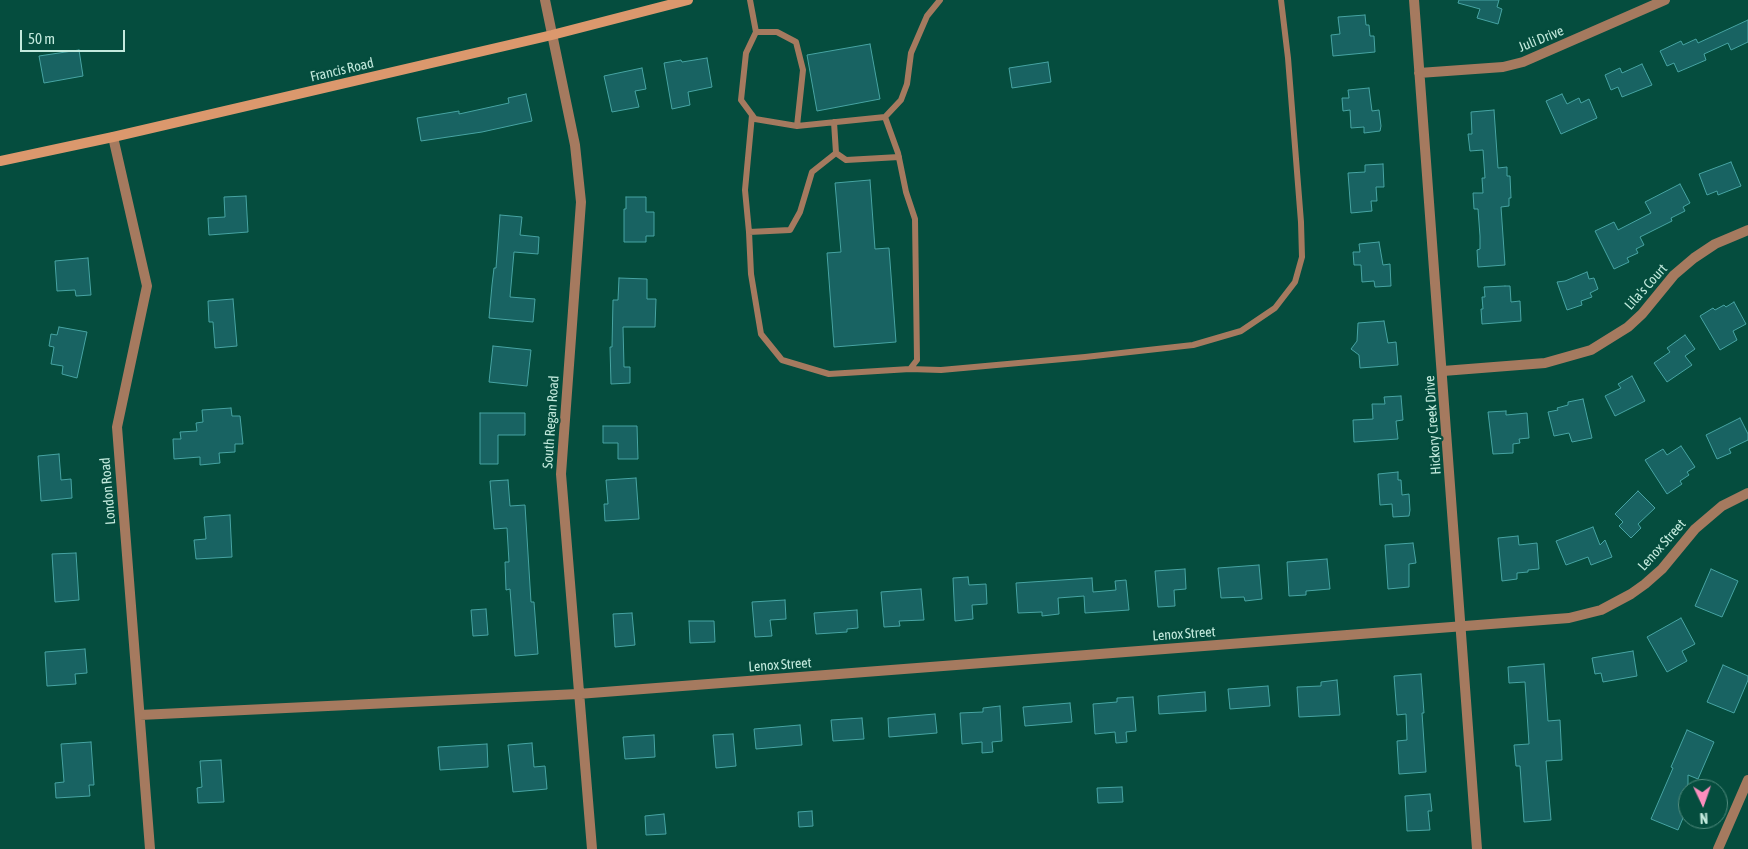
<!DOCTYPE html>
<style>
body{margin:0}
#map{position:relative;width:1748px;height:849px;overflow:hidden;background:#054d3e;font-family:"Asap Condensed",sans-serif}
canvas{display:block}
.north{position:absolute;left:1678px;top:779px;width:50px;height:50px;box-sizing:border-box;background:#054d3e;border:1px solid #518c7e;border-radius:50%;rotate:177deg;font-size:14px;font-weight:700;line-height:20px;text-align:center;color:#c3eadd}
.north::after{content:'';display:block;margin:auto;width:18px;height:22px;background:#fd8ebe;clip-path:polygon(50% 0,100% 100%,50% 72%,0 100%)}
.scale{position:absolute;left:20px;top:30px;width:105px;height:22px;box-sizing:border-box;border:2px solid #c3eadd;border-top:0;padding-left:6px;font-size:15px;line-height:18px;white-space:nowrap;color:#c3eadd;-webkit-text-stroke:4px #054d3e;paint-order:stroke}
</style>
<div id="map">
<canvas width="1748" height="849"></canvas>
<div class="north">N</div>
<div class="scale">50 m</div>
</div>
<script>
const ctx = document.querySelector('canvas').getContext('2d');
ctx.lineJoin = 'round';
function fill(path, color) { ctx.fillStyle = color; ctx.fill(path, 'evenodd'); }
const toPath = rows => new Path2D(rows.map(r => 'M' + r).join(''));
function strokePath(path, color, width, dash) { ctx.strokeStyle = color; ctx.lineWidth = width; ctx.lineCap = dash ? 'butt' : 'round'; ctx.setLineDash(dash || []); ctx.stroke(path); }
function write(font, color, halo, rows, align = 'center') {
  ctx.font = font + ' "Asap Condensed",sans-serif'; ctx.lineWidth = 4.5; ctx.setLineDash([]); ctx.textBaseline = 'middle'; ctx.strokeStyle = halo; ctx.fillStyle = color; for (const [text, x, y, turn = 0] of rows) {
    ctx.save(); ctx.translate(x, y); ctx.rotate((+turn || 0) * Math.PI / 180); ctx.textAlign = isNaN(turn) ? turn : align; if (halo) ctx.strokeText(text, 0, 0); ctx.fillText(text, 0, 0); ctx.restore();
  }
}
const building = toPath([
 [1459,0,1499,0,1497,7,1502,9,1498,24,1477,18,1480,9,1458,3,1459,0],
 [1365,15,1366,25,1369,25,1370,36,1374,36,1375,52,1333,56,1331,35,1340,34,1338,17,1365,15],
 [1748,20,1748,42,1731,50,1728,43,1704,54,1706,60,1678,72,1674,63,1667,66,1660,51,1681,41,1683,45,1696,39,1698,43,1748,20],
 [870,44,880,99,817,111,807,55,870,44],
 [79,50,83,76,44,83,39,56,79,50],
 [707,58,712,87,688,92,690,105,672,109,664,63,681,60,682,62,707,58],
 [1048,62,1051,82,1012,88,1009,68,1048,62],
 [1642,64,1652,85,1622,97,1618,87,1611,90,1605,75,1620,68,1622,73,1642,64],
 [642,68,646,89,635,91,639,107,612,112,604,76,642,68],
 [1369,88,1372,111,1379,110,1381,126,1380,131,1364,133,1364,127,1351,128,1350,110,1343,111,1342,98,1349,98,1348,90,1369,88],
 [526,94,532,121,482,132,421,141,417,118,459,111,459,114,509,103,508,98,526,94],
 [1562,94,1567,104,1579,98,1581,103,1589,99,1597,118,1561,134,1546,101,1562,94],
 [1494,110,1498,168,1507,167,1507,176,1510,176,1511,198,1509,198,1509,206,1501,207,1505,265,1478,267,1477,250,1480,249,1480,236,1478,209,1474,209,1473,193,1483,193,1482,178,1485,178,1483,150,1470,151,1468,134,1472,134,1471,112,1494,110],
 [1731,162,1741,186,1718,195,1717,191,1707,195,1699,174,1731,162],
 [1383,164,1384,187,1376,187,1377,201,1371,201,1372,211,1351,213,1348,173,1365,172,1365,165,1383,164],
 [870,180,875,249,889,248,896,342,834,347,827,253,841,252,835,183,870,180],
 [1680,184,1690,203,1683,207,1685,211,1671,218,1672,221,1640,237,1644,245,1636,249,1638,253,1627,258,1629,262,1614,269,1595,231,1614,222,1618,230,1651,213,1645,202,1680,184],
 [246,196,248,232,209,235,208,218,225,217,224,197,246,196],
 [626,197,646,197,646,212,654,212,654,236,646,236,646,242,624,242,624,209,626,209,626,197],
 [500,215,522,217,520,235,539,237,538,254,514,252,510,297,535,299,533,322,489,318,492,285,494,268,496,268,500,215],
 [1379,242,1383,265,1390,264,1391,286,1375,287,1374,281,1362,282,1361,265,1354,265,1353,252,1360,252,1359,244,1379,242],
 [88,258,91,295,76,296,75,290,57,291,55,261,88,258],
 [1587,272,1589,279,1594,278,1598,289,1590,293,1592,297,1581,301,1582,305,1567,310,1557,282,1565,281,1587,272],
 [619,278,647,279,647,299,656,299,655,327,623,327,624,367,630,367,630,383,611,384,610,347,612,347,613,300,618,300,619,278],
 [1505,286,1510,286,1511,302,1520,301,1521,321,1482,324,1481,309,1483,309,1482,297,1485,297,1484,287,1505,286],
 [233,299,237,346,215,348,213,322,209,322,208,301,233,299],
 [1734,302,1746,324,1733,331,1737,340,1720,350,1700,316,1713,308,1715,310,1724,305,1726,307,1734,302],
 [1384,321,1388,343,1396,342,1398,365,1360,368,1359,355,1351,349,1357,341,1358,323,1384,321],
 [59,327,87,332,77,378,62,374,63,366,51,364,54,347,49,346,51,334,57,335,59,327],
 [1685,335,1695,349,1685,356,1692,365,1667,382,1654,363,1670,352,1667,348,1685,335],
 [493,346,531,350,527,386,489,382,493,346],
 [1632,376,1645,401,1615,416,1605,396,1621,388,1618,384,1632,376],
 [1401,396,1403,420,1396,421,1398,439,1354,442,1353,420,1373,419,1372,404,1385,404,1384,397,1401,396],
 [1583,399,1592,438,1572,442,1569,433,1554,436,1548,412,1558,410,1557,408,1568,405,1568,402,1583,399],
 [231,408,232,416,240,416,243,444,235,444,235,452,219,453,220,463,200,465,200,457,174,459,173,439,181,439,180,432,197,431,196,423,203,422,202,410,231,408],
 [1506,411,1506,415,1527,413,1529,438,1519,439,1520,443,1513,444,1513,453,1493,454,1488,412,1506,411],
 [480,413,525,413,525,435,498,435,498,464,480,464,480,413],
 [1740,418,1748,434,1748,440,1729,449,1731,453,1717,459,1706,435,1740,418],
 [603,426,637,426,638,459,618,459,618,443,603,443,603,426],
 [1681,446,1695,467,1687,472,1689,475,1680,481,1682,484,1667,494,1645,460,1663,449,1667,455,1681,446],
 [59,454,61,480,71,479,72,498,41,501,38,456,59,454],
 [1398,472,1398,480,1401,480,1402,495,1409,494,1410,510,1409,516,1393,517,1392,504,1380,505,1378,474,1398,472],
 [636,478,639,519,605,521,604,504,608,504,606,480,636,478],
 [508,480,510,506,525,505,531,602,534,602,538,654,515,656,510,589,506,590,505,562,509,562,507,528,494,529,490,481,508,480],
 [1638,491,1655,508,1638,524,1641,528,1631,538,1619,526,1623,522,1615,514,1638,491],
 [230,515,232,557,196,559,194,540,206,539,204,517,230,515],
 [1593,527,1600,545,1605,540,1612,557,1591,565,1588,557,1566,565,1556,541,1593,527],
 [1518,536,1519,545,1537,543,1539,569,1528,570,1528,572,1517,573,1517,579,1502,581,1498,538,1518,536],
 [1413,543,1416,563,1409,564,1409,587,1388,589,1385,545,1413,543],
 [76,553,79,600,55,602,52,554,76,553],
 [1327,559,1330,589,1306,591,1306,595,1289,596,1287,562,1327,559],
 [1259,565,1262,599,1245,601,1244,597,1221,598,1218,568,1259,565],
 [1185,569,1186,589,1174,590,1175,606,1158,607,1155,571,1185,569],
 [1711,569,1738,581,1722,617,1695,606,1711,569],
 [968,577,969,585,986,584,987,604,972,605,973,619,955,621,953,578,968,577],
 [1092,578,1093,592,1116,590,1115,581,1126,580,1129,610,1085,613,1084,596,1058,598,1059,614,1042,616,1042,612,1018,613,1016,583,1092,578],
 [921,589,924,620,899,621,900,626,884,627,881,592,921,589],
 [785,600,786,619,770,620,772,636,755,637,752,602,785,600],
 [486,609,488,635,473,636,471,610,486,609],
 [857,610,858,628,847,629,847,632,816,634,814,613,857,610],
 [632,613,635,645,615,647,613,614,632,613],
 [1681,618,1695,644,1682,651,1687,661,1667,672,1647,637,1681,618],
 [689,621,714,621,715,642,690,643,689,621],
 [85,649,87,673,75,674,76,684,47,686,45,652,85,649],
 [1633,651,1637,676,1603,682,1601,673,1595,674,1592,658,1633,651],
 [1544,664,1548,721,1560,720,1562,760,1546,761,1551,820,1524,822,1520,766,1516,766,1514,745,1529,744,1525,682,1509,683,1508,667,1544,664],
 [1723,665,1748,676,1748,680,1734,713,1707,702,1723,665],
 [1421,674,1424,713,1422,713,1426,772,1399,774,1397,741,1407,740,1406,714,1397,715,1394,676,1421,674],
 [1337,680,1340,715,1299,717,1297,687,1321,686,1321,682,1337,680],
 [1268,686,1270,706,1230,709,1228,689,1268,686],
 [1205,692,1206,711,1159,714,1158,696,1205,692],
 [1133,697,1136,731,1126,732,1127,742,1116,743,1115,732,1095,734,1093,704,1117,702,1117,698,1133,697],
 [1070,703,1072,722,1025,726,1023,707,1070,703],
 [1000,706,1002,741,992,742,993,752,982,753,982,742,962,744,960,713,983,712,983,708,1000,706],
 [935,714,937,733,889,737,888,718,935,714],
 [862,718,864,739,833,741,831,720,862,718],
 [800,725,802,745,756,749,754,729,800,725],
 [1687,730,1714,742,1698,779,1688,775,1688,806,1678,830,1651,819,1673,768,1671,767,1687,730],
 [733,734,736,766,716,768,713,735,733,734],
 [654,735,655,757,625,759,623,737,654,735],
 [91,742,94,785,89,785,90,796,56,798,55,783,64,782,61,744,91,742],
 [532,743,534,767,545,766,547,789,513,792,508,745,532,743],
 [487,744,488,767,440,770,438,747,487,744],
 [221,760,224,802,198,803,197,788,202,787,200,761,221,760],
 [1122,787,1123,802,1098,803,1097,788,1122,787],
 [1430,794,1432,811,1428,811,1430,830,1407,831,1405,796,1430,794],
 [812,811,813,826,799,827,798,812,812,811],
 [664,814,666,834,646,835,645,816,664,814]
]);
fill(building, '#186362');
strokePath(building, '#47a4a3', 1);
strokePath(toPath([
 [750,0,756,32,746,53,741,100,755,119,797,126,885,117,901,100,907,84,911,53,927,16,940,0],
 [756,32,777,32,796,42,803,70,797,126],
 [752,115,745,190,749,232,751,274,761,334,782,360,829,374,910,369,917,360,915,219,906,192,898,153,885,117],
 [834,122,836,153,846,160,899,157],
 [749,232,790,230,800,212,812,172,836,153],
 [910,369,941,370,1085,357,1193,345,1241,331,1275,308,1295,282,1302,257,1301,222,1288,58,1281,0]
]), '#a57a5f', 6);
strokePath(toPath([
 [545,0,575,145,581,202,561,474,592,849],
 [1414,0,1477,849],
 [1419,73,1503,67,1523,62,1665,0],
 [113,137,147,286,117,427,150,849],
 [1443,371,1545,363,1591,350,1628,327,1642,314,1674,275,1694,258,1715,244,1748,230],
 [140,715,578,694,1569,618,1601,610,1631,594,1645,584,1662,569,1695,529,1722,506,1748,493],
 [1718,849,1748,780]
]), '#a57a5f', 10);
strokePath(toPath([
 [0,161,113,137,552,35,688,0]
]), '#db986d', 10);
write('14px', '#c3eadd', '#054d3e', [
 ["Juli Drive",1541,39,-22],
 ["Francis Road",342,70,-13],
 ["Lila's Court",1646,287,-48],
 ["South Regan Road",551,422,-86],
 ["Hickory Creek Drive",1433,425,-94],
 ["London Road",108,491,-95],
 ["Lenox Street",1662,545,-48],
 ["Lenox Street",1184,634,-4],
 ["Lenox Street",780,665,-4]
]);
</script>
